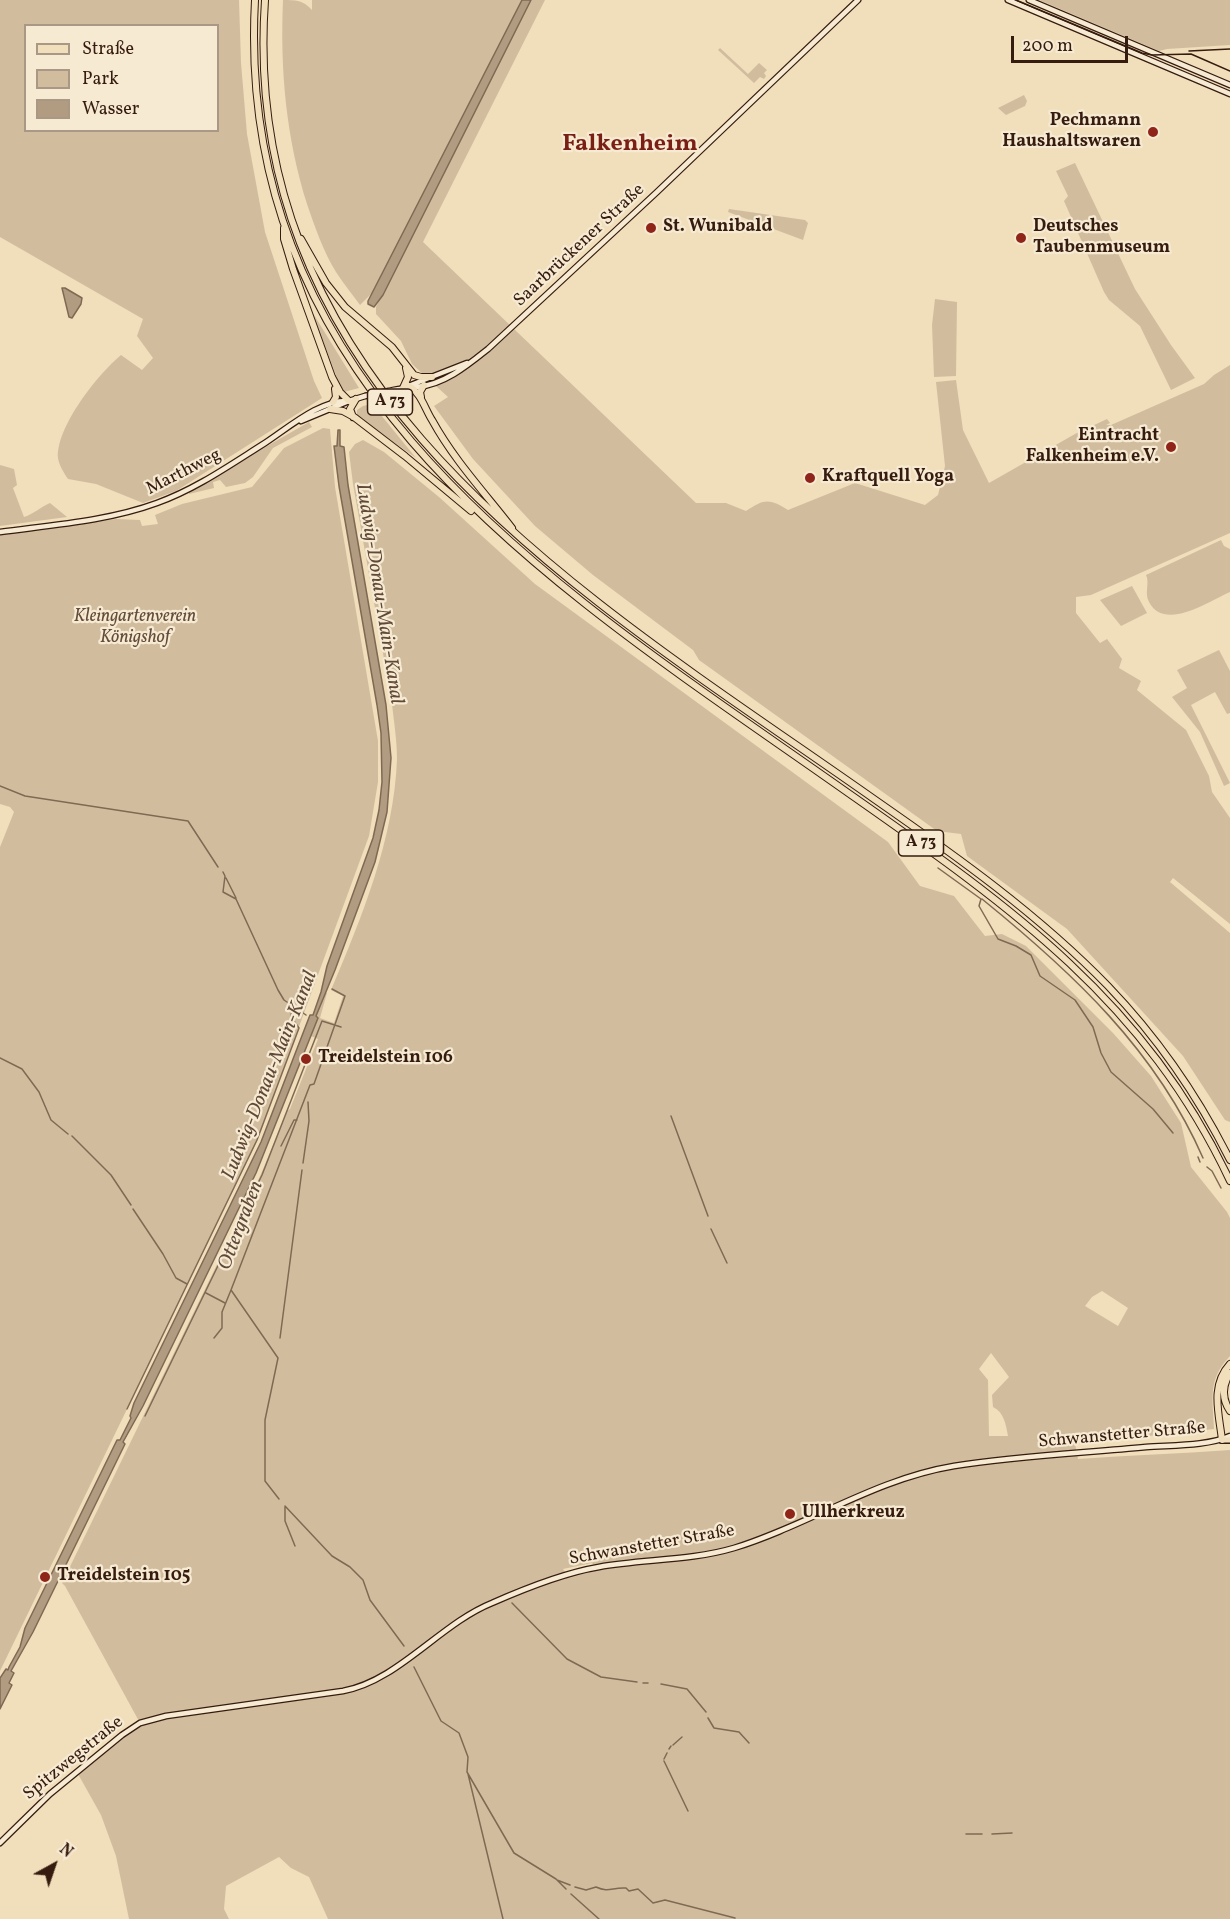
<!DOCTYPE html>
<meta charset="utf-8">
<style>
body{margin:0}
#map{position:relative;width:1230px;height:1919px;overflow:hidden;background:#f1debb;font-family:Vollkorn,serif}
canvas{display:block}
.legend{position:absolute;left:24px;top:24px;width:195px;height:108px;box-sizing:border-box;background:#f6ead3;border:2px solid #a99885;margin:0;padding:8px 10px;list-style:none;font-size:18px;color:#361c0f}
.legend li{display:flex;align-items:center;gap:12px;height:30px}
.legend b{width:30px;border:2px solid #a99885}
.north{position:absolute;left:24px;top:1835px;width:60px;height:60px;-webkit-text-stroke:4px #f6ead3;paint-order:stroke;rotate:40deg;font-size:16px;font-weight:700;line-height:24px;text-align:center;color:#361c0f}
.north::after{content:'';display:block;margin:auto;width:21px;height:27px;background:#361c0f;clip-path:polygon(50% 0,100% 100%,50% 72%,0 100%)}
.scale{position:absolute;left:1011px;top:36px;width:117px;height:27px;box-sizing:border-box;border:3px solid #361c0f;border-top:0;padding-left:8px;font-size:18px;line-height:21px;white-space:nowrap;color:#361c0f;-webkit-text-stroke:4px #f6ead3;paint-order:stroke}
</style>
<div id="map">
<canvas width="1230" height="1919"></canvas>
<ul class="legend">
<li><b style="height:8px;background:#f1debb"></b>Straße</li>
<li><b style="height:16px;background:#d1bd9e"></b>Park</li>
<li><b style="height:16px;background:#b19c81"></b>Wasser</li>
</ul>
<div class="north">N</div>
<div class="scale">200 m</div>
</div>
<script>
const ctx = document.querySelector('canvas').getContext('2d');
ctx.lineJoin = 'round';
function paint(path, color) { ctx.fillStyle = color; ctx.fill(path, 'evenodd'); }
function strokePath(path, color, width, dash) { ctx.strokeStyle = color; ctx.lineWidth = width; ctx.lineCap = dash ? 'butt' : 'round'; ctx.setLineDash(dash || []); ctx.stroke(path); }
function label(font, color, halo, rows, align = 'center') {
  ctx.font = font + ' Vollkorn,serif'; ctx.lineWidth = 4.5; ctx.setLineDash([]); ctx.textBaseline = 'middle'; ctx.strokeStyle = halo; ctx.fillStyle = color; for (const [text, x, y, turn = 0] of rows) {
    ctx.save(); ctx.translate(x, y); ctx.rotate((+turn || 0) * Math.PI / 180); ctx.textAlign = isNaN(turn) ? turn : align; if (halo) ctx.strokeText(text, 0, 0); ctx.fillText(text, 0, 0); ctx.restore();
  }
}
const green = new Path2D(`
 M0,0H239L241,63L247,134L265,232L314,381L322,398L176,491L143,503L96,484L68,479C64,473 59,465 58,458C56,427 98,374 121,355L142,370L153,358L137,336L143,319L0,237ZM26,26H218V130H26Z
 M283,0C296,0 303,0 312,10V0H522L375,290L360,305C352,294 343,283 336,272C323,251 315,227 307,204C286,137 280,70 283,0Z
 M531,0H545L423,242L696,503H726L746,511C764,499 769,498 788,510L855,483L925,505L938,495L945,466L936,382L956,380L963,430L989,483L1075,434L1107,419L1110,423L1106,425H1111L1204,384L1214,375L1230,365V533L1091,595L1076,597V613L1100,643L1107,639L1122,659L1119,668L1141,681L1137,690L1186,730L1209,776L1212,792L1230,818V924L1173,878L1170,882L1230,933V1122L1225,1120L1183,1056L1067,929L967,856L961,834L937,831L699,660L693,650L593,575L535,526L473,459L434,406L448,397L412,364L401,341L376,314V307Z
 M1039,0H1230V45L1167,49L1159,51Z
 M720,48L748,74L759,63L767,70L764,73L766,76L764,79L760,77L754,83L718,50Z
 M1024,95L1027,101L1025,106L1006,115L998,108Z
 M1075,163L1135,289L1171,345L1195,378L1171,390L1140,326L1109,300L1104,292L1064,201L1068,196L1056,171Z
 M729,209L805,220L808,223L803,240L728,212Z
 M935,299L957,302L956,376L934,377L932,325Z
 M311,310L359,388L344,392L337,378Z
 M372,404L416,458L357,416V410L363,406Z
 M309,422L312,427L273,448L253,477L245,483L226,487L220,480L213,482L214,488L189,494V491Z
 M323,428L330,429L335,487L378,741V782L369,836L257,1141L0,1671V847L14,812L10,807L0,804V535L116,519L140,520L142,526L158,524L155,515L182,504L252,487L284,448Z
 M363,440L384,452L439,497L535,584L888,842L920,886L954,896L985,936L1002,934L1026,946L1113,1033L1151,1076L1181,1123L1191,1167L1227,1212L1230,1218V1356C1207,1380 1213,1399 1214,1429L1075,1444L1078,1459C1129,1455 1179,1454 1230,1450V1919H328L309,1877L291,1868L279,1857L226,1886L224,1909L229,1919H129L116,1856L101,1815L78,1774L140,1723L65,1586L62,1583L261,1174L287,1111L290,1109L318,1039L311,1036L318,1018L315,1016L325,992L327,993L320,1018L334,1023L343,996L331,990C362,917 394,839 397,759C397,741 394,722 392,704L353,484L349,452L355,444ZM1102,1291L1128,1308L1118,1326L1085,1306L1092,1297ZM991,1353L1009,1377L992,1395L993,1407C1004,1412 1006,1425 1008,1436H989L988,1380L979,1369ZM592,1563L597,1570L569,1578L563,1569Z
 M0,465L14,469L17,485L13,488L24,517C34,514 40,507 50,503L67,517L0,526Z
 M1221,540L1224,546L1230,549V592C1209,601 1165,632 1149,602C1144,593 1150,583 1146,575Z
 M1132,586L1147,613L1121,626L1100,600Z
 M1219,650L1230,671V713L1227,714L1215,692L1191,705L1230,783L1224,786L1200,732L1172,697L1187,688L1177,670Z`);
const water = new Path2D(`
 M522,0H531L383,295L374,307L368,304V301Z
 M62,288H65L82,298L81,304L72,318L69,317Z
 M338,430H340V446L344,447L348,485L386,705L391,758L387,812L375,862L335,970L316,1016L318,1018L256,1173L143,1406L123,1442L125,1444L33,1632L11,1671L14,1673L9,1683L12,1685L0,1709V1678L6,1669L8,1670L9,1667L20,1647L25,1628L117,1440H120L131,1418L130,1416L134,1403L261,1142L310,1015H313L321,992L327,966L373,838L379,810L382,782L381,733L377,705L339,486L334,446H337Z`);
const stream = new Path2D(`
 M0,786L25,796L188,821L218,867
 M938,868L981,899L979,906L998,939L1016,946L1031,955L1040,976L1075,1000L1093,1027L1101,1053L1111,1072L1153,1109L1173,1133
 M223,872L225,876L223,892L236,899L278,990L284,1000L306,1015
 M226,878L236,898
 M982,899C1072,972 1156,1050 1203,1158
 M322,1021L341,1027
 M0,1058L22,1069L39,1092L51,1120L68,1134
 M671,1116L708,1216
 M72,1136L111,1175L131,1205
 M281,1146L294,1120H297
 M1198,1157L1200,1162
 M303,1163L309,1121L308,1102
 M1207,1167L1212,1171L1221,1188
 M133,1209L163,1254L176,1278L187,1284
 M711,1229L727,1263
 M206,1293L225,1303
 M214,1338L222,1328V1312L231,1290
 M280,1338L302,1170
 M127,1409L257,1140L299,1028L291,1017L292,1007
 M145,1416L262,1175L322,1021
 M279,1499L265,1481V1420L278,1358L231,1290L310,1085L314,1084L345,996L332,989
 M285,1506L332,1556L350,1567L363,1580L370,1600L404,1646
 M285,1507V1521L295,1546
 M512,1603L567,1659L601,1677L637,1682
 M414,1667L441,1721L459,1733L468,1757L467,1772L514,1853L556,1879L566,1889
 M643,1683H648
 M661,1684L687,1689L706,1712
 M708,1718L714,1728L739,1732L749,1743
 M673,1745L682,1737
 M669,1749L671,1746
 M664,1759L667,1753
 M664,1761L688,1811
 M468,1774L503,1919
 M966,1834H982
 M992,1834L1012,1833
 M557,1880L570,1885
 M575,1887L586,1890L596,1887C609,1893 612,1887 626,1888L629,1891L638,1889L653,1903L665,1900L735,1918
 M571,1894L599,1919`);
const secondary = new Path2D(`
 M1008,0L1230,94
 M1029,0L1230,85
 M411,385L467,363
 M389,391C399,388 408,388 417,387C444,385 468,365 488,349L657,192L858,0
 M301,421L349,401L365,396
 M0,532C52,525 108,521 157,503C196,489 230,465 265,443C288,428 321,399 349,401
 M0,1843L50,1794L122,1735L140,1723L166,1716L343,1691C398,1681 440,1624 492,1603C526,1588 563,1573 599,1567C644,1559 690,1561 734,1548C809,1525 875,1479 954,1466C1017,1456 1083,1453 1146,1447C1171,1445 1208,1446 1230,1436`);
const primary = new Path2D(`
 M1222,1440H1230`);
const highway = new Path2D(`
 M255,0C233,399 570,596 854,797C1011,907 1146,1002 1230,1181
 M265,0C237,397 593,601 874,799C956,856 1038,914 1108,986C1157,1037 1198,1096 1230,1160
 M284,228V239L293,269L332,377L340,392L349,401
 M301,239L326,283L345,307L392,347L414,375L421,377H432
 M409,386C421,393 425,409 432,420C454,460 484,492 512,528
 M403,388L408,377L406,368
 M421,397L420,392L424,385
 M333,402L336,397L335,389
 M330,409L343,411L354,417L405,456L471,511
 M353,417L350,409L356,399
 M1230,1373C1222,1386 1222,1399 1230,1411
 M1222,1440C1219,1413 1210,1386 1230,1364`);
const tram = new Path2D(`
 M1016,0L1142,53L1152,55L1191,54L1230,71
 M1189,51L1230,49`);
const secondaryBridge = new Path2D(`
 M365,396L389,391`);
const markers = [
 [1153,132,6,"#8f2418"],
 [651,228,6,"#8f2418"],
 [1021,238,6,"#8f2418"],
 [1171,447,6,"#8f2418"],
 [810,478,6,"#8f2418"],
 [306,1059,6,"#8f2418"],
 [790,1514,6,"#8f2418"],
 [45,1577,6,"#8f2418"]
];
const shields = [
 [390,402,45],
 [921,843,45]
];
const shieldNames = [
 ["A 73",390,402],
 ["A 73",921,843]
];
const poiNames = [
 ["Pechmann",1141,122,"right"],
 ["Haushaltswaren",1141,143,"right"],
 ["St. Wunibald",663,228],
 ["Deutsches",1033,228],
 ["Taubenmuseum",1033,249],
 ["Eintracht",1159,437,"right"],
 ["Falkenheim e.V.",1159,458,"right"],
 ["Kraftquell Yoga",822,478],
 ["Treidelstein 106",318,1059],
 ["Ullherkreuz",802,1514],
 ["Treidelstein 105",57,1577]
];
const streetNames = [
 ["Saarbrückener Straße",580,246,-43],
 ["Marthweg",184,473,-27],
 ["Schwanstetter Straße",1122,1436,-5],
 ["Schwanstetter Straße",652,1546,-10],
 ["Spitzwegstraße",74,1759,-39]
];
const parkNames = [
 ["Kleingartenverein",135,618],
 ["Königshof",135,639]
];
const waterNames = [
 ["Ludwig-Donau-Main-Kanal",378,594,81],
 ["Ludwig-Donau-Main-Kanal",271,1076,-68],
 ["Ottergraben",242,1226,-69]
];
const districtNames = [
 ["Falkenheim",630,146]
];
paint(green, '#d1bd9e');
paint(water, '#b19c81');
strokePath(water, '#806953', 1.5);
strokePath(stream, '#806953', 1.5);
strokePath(secondary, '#361c0f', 7);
strokePath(primary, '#361c0f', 8);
strokePath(highway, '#361c0f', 8);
strokePath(secondary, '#f6ead3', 4.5);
strokePath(primary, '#f1debb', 5);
strokePath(highway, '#f1debb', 6);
strokePath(tram, '#361c0f', 1.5);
strokePath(secondaryBridge, '#361c0f', 7, []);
strokePath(secondaryBridge, '#f6ead3', 4.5);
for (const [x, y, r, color] of markers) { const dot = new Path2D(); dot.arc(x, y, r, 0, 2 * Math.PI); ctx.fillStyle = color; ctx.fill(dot); strokePath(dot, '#f6ead3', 2); }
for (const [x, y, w] of shields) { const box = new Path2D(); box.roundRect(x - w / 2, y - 13, w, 26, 4.5); ctx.fillStyle = '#f6ead3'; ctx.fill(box); strokePath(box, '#361c0f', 1.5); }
label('bold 16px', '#361c0f', null, shieldNames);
label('bold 18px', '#361c0f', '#f6ead3', poiNames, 'left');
label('18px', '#361c0f', '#f6ead3', streetNames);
label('italic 18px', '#644c3a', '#f6ead3', parkNames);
label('italic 20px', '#614937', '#f6ead3', waterNames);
label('bold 24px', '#7a1f14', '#f6ead3', districtNames);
</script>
